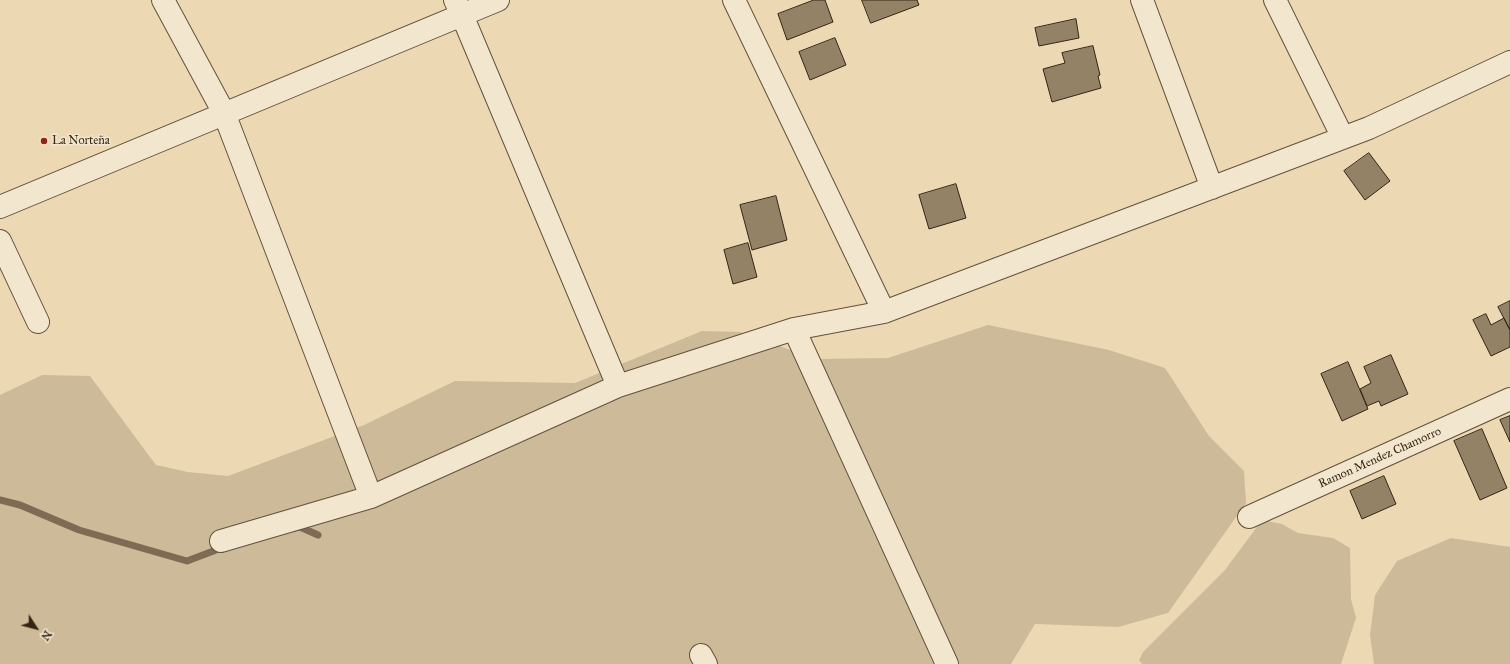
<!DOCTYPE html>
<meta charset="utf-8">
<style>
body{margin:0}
#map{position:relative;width:1510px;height:664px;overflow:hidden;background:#ecd9b4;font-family:"IM FELL Great Primer",serif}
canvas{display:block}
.north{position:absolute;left:16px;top:608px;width:40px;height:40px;-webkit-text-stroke:3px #f3e6ce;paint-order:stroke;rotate:126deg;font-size:11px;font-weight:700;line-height:16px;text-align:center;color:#342414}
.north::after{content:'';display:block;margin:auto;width:14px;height:18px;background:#342414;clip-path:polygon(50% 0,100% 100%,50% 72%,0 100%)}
</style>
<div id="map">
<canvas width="1510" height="664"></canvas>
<div class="north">N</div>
</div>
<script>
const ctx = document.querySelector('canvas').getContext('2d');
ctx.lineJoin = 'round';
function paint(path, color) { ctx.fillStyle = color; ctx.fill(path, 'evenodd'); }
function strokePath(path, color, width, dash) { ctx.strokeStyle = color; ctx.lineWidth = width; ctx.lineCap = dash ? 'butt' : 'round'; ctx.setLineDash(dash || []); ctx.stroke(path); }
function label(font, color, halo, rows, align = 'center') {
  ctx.font = font + ' "IM FELL Great Primer",serif'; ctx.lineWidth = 3; ctx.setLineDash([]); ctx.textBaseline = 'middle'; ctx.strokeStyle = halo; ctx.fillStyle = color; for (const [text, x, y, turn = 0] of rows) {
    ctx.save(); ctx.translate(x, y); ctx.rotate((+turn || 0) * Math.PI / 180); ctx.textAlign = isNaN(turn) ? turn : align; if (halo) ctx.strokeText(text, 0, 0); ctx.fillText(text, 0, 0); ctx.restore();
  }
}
const green = new Path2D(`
 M988,325L1109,350L1165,368L1209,436L1244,471L1246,503L1168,613L1118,627L1035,624L1011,664H0V395L42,375L90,376L156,465L188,472L228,476L364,425L455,381L575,383L702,331L740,332L816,359L888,358Z
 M1262,520L1282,524L1298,533L1333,538L1350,548L1351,599L1356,618L1341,664H1142L1139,660L1143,652L1225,570Z
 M1451,538L1510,547V664H1374L1370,635L1375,595L1397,561Z`);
const stream = new Path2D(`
 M0,500L20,505L79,530L187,561L224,547
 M294,528L300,527L318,535`);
const building = new Path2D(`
 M814,0H825L833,22L787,40L778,14Z
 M862,0H917L919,5L871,23Z
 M1076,19L1079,38L1039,46L1035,28Z
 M835,38L846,65L810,80L799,52Z
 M1093,46L1100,75L1098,76L1101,88L1052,102L1043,69L1065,63L1062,53Z
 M1369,153L1390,181L1365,200L1344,171Z
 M956,184L966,218L929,229L919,195Z
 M776,196L787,240L752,250L740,205Z
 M748,243L757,277L733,284L724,250Z
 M1510,301V330L1498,307Z
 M1486,314L1491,325L1504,318L1510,330V347L1491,356L1473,320Z
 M1391,355L1408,394L1381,406L1379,401L1367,406L1360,389L1371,383L1364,367Z
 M1348,362L1368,409L1342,421L1321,374Z
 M1510,416V442L1500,420Z
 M1482,429L1507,488L1480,500L1454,441Z
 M1384,476L1396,504L1362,519L1350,491Z`);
const minor = new Path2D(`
 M163,0L224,113L371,497
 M455,0L462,15L618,386
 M734,0L884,312
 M1142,0L1212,188
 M1275,0L1343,138
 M0,207L498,0
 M0,241L38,322
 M794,329L947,664
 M1249,517L1510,399
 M221,541L371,497L618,386L794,329L884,312L1369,128L1510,62
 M701,655L706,664`);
const markers = [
 [44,141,4,"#8f2418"]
];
const poiNames = [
 ["La Norteña",52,141]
];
const streetNames = [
 ["Ramon Mendez Chamorro",1380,458,-24]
];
paint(green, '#cdba99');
strokePath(stream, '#7d6b54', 7);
paint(building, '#948267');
strokePath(building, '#342414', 1);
strokePath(minor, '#62513c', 24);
strokePath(minor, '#f3e6ce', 22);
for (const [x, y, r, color] of markers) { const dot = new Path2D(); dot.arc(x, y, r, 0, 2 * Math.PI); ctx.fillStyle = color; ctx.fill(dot); strokePath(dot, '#f3e6ce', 1.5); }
label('12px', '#342414', '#f3e6ce', poiNames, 'left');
label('12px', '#342414', '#f3e6ce', streetNames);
</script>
